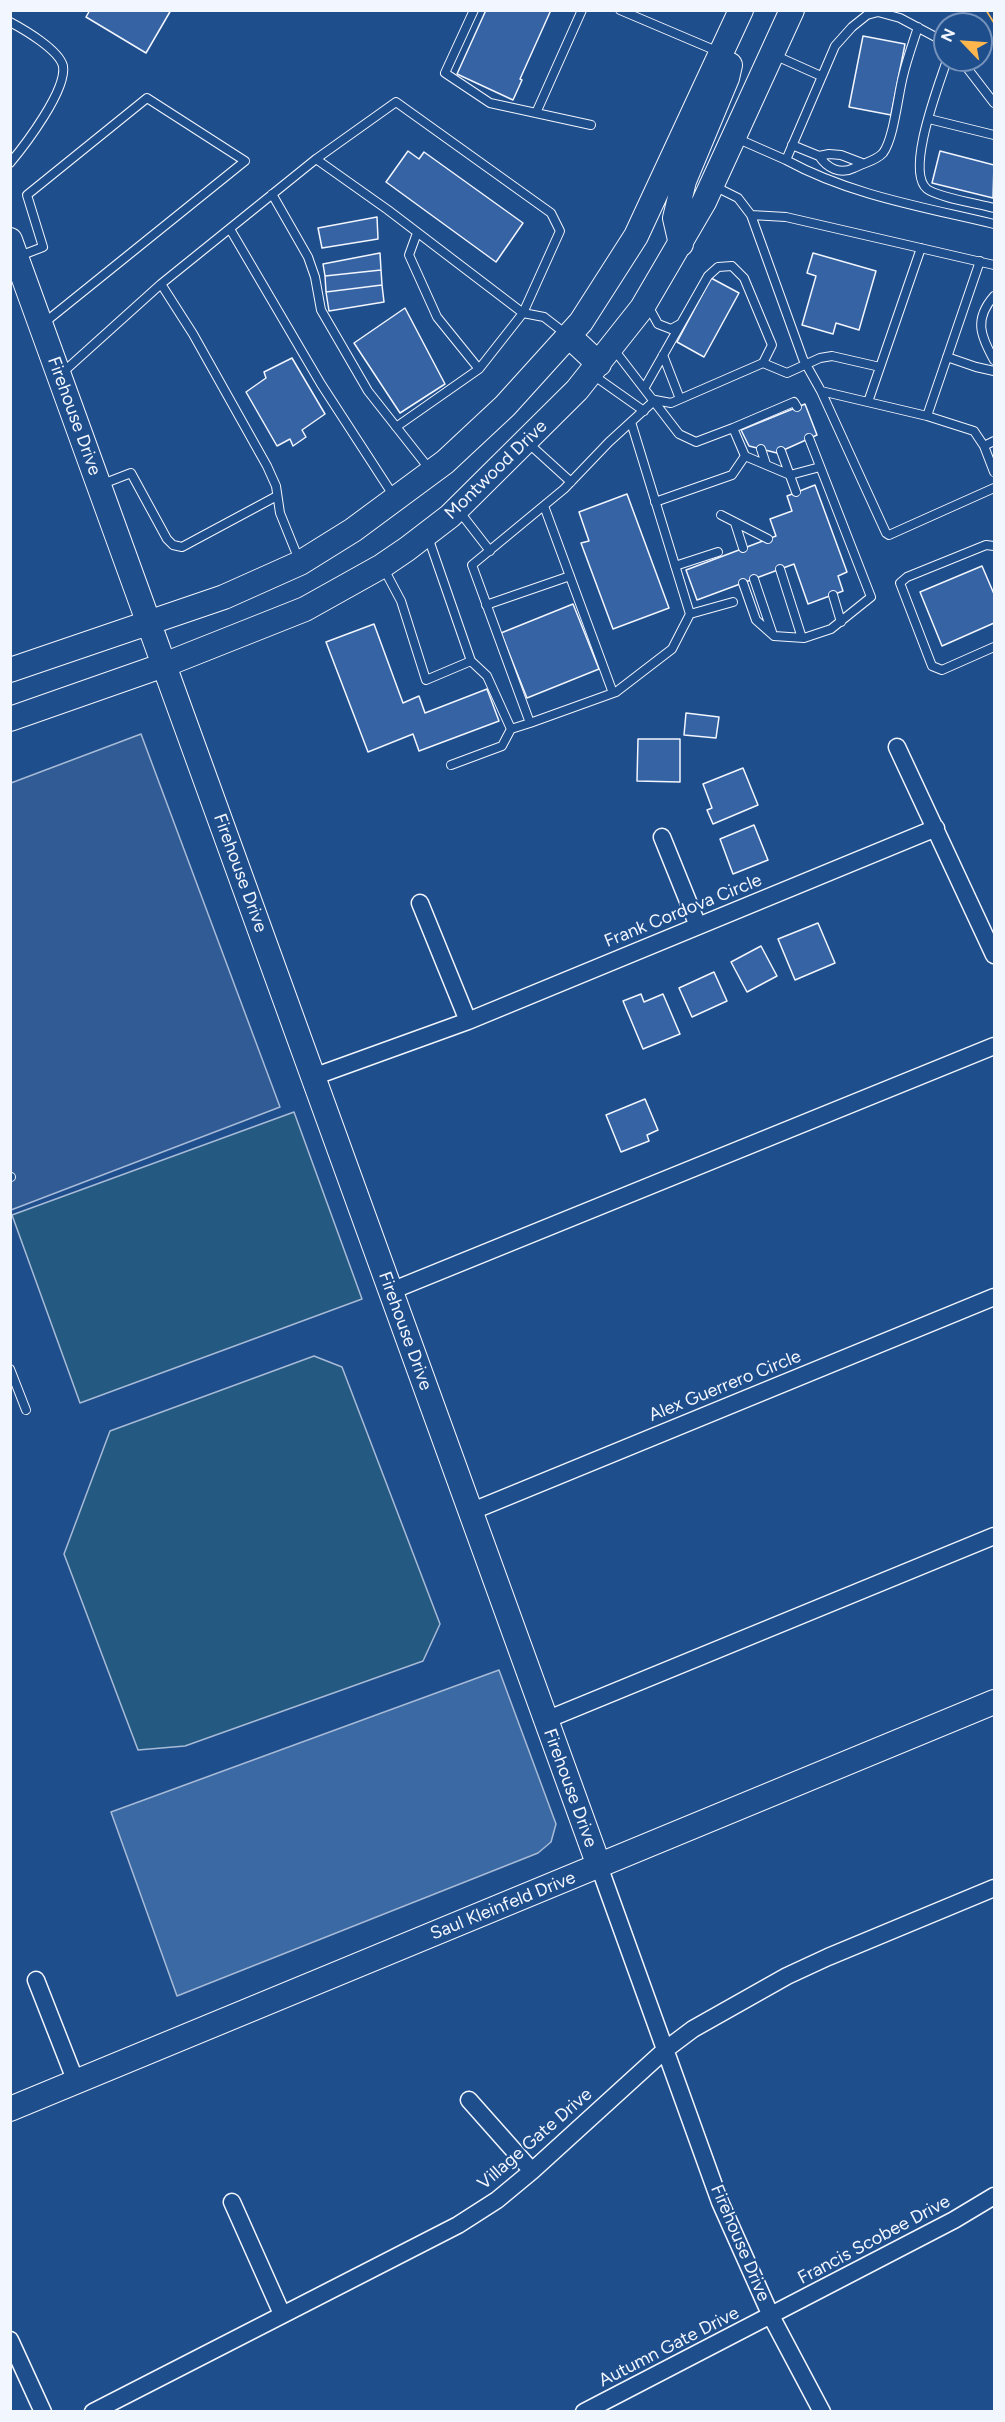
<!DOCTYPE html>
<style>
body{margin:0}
#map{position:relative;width:1005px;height:2422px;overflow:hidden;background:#1f4e8c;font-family:Figtree,sans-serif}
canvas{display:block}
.frame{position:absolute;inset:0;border:12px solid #f2f6ff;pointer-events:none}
.north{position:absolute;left:933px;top:12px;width:60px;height:60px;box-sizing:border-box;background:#1f4e8c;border:2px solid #7391ba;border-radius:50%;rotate:295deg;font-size:16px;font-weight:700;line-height:24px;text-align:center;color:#f2f6ff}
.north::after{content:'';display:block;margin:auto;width:21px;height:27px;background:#ffb74d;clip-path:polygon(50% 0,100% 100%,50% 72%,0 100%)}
</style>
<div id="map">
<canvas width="1005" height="2422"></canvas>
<div class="frame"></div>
<div class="north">N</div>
</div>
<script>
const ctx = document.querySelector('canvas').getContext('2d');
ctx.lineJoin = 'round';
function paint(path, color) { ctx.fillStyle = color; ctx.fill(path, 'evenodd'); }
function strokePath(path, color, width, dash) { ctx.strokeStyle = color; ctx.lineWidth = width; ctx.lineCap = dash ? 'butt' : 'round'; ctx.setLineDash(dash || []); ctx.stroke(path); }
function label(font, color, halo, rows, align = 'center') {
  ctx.font = font + ' Figtree,sans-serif'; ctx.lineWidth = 4.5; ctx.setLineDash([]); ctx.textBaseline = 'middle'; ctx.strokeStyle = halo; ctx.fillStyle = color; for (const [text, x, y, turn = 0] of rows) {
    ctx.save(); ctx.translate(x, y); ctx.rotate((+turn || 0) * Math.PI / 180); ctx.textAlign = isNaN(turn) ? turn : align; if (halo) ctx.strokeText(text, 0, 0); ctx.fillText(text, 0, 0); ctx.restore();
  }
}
const green = new Path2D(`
 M294,1112L362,1299L80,1403L12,1215Z
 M314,1356L342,1367L440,1624L423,1661L185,1746L138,1750L64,1554L110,1431Z`);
const parking = new Path2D(`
 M141,734L280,1107L11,1210V783Z`);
const water = new Path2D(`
 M499,1670L556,1824L551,1842L538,1853L177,1996L111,1812Z`);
const building = new Path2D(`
 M90,10H171L146,53L86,17Z
 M486,10H551L520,79L522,80L513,100L457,74Z
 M863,36L905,44L891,115L849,107Z
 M408,151L419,159L424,152L523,223L496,262L386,182Z
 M940,151L994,165L993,198L932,183Z
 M377,217L378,239L322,248L318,228Z
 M380,253L381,270L325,276L323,264Z
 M813,253L876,271L859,330L836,323L833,334L802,325L816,276L807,273Z
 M381,270L382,285L326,292L325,276Z
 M711,278L739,293L704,357L677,342Z
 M382,285L384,302L329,311L326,292Z
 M405,308L445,384L400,413L354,343Z
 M292,358L325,414L302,430L306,437L293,446L290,439L277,446L246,392L266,378L264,372Z
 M805,404L817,435L777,453L749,446L741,430Z
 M815,485L847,572L838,576L843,591L808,604L794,564L697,600L686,570L776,536L770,519L792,511L787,496Z
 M627,494L669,608L613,629L581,543L589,541L579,512Z
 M982,566L994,594V623L942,646L920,592Z
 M573,604L599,669L527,698L501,633Z
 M374,624L403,703L419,696L425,713L487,689L499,721L419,751L413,734L368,752L326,642Z
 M686,713L719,717L716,738L684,735Z
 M638,739H680V782L637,781Z
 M743,768L758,805L713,824L707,810L712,808L703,784Z
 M754,825L768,860L733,874L720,839Z
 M818,923L835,963L795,980L778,939Z
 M761,946L777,976L747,992L731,962Z
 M714,972L727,1001L692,1017L679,988Z
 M641,994L644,1002L663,994L680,1034L643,1049L623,1001Z
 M645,1099L658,1130L647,1135L649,1141L621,1152L606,1115Z`);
const lane = new Path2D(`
 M474,10L445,73L490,103L591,125
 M620,10L719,52
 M10,22C25,30 59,50 63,66C67,90 25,145 10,163
 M774,55L821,76
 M947,60C939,85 905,171 927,189C937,197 980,204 994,208
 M961,60L994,103
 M536,113L582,10
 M929,119L994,135
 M736,138L786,160L835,46L852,27L867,15L878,12L900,18L945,42
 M792,145L819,156L829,154L841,155L862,163
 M819,156C827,168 840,175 854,168C863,163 876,161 883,153C894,138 898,95 903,76C907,59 913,43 918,27
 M316,159L396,102L551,213L560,231L523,313L479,369L437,317L409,255L417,233
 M786,160C850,195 923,207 994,224
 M714,186L738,198L751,215
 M272,194L308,257L315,277L321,310L368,391L431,471
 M230,229L321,384L395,498
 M17,257L43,247L27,195L147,98L245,161L44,323
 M994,265L786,217L751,215L803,359L821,391L927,416L974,431L984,446L994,472
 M161,284L193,334L267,466L276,486L280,513L299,560
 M994,296C974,319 980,335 994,360
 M647,304L658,324L671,329L680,324
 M612,347L679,434L696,442L733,428L745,456L732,475L655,502
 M663,355L680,399
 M947,357L976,367L994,371
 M61,374L161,284L316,159L388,210L523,313L544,317L566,334
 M593,375L644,411
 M645,387L708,276L718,267L732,266L744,278L772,345L763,363
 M821,391L886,533L889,535L994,488
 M655,400L671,403L763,363L787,373L820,358L832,356L880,367
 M868,402L921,248
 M927,416L980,261
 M396,427L479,369
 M733,428L794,402L797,407
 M527,442L571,482
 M984,446L994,441
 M761,449L766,464
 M781,451L796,492
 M745,456L790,475L820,467
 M100,485L131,473L167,539L173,545L182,547L277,496
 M544,506L613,693
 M459,511L490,551
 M721,515L768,539
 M735,523L743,548
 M994,546L986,545L907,577L900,583L932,666L942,670L994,647
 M675,566L718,552
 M384,569L401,601L426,680L471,661L428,537
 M780,569L802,638
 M754,579L772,632
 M743,583L756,620L774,636L804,638L831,629L871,597L809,438
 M833,595L841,622
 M486,605L570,576
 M690,614L733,602
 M471,661L487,676L511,729L530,723L472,565L564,489L609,442L655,400
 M530,723L616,692L672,649L690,614L631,422
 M451,765L502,746L511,729
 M10,1177H11
 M10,1369L26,1410`);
const street = new Path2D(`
 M897,747L994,955
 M662,837L698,926
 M420,903L468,1021
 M313,1077L468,1021L936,828
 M391,1291L994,1046
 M470,1512L994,1297
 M546,1720L994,1536
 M599,1866L720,2202L771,2316L822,2412
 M36,1980L76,2082
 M469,2100L532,2171
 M232,2202L282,2314
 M10,2340L43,2412
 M93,2412L458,2225L497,2200L532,2171L665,2050L693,2029L787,1976L828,1957L994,1888
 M584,2412L954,2220L994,2196`);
const secondary = new Path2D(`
 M10,240L599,1866
 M681,244L675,218L684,181L727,78L730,65
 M569,336L599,364
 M10,670L224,597L300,563L353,530L445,462L505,406L581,322L636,236L741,10
 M10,719L164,665L305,609L382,566L407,549L450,516L577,390L642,308L704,202L792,10
 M10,2109L994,1702`);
const power = new Path2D(`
 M986,10L994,23`);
const streetNames = [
 ["Firehouse Drive",74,416,70],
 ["Montwood Drive",496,470,-44],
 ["Firehouse Drive",240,873,70],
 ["Frank Cordova Circle",683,911,-22],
 ["Firehouse Drive",405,1331,70],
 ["Alex Guerrero Circle",725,1386,-22],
 ["Firehouse Drive",570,1788,70],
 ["Saul Kleinfeld Drive",503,1906,-22],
 ["Village Gate Drive",535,2139,-41],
 ["Francis Scobee Drive",874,2240,-28],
 ["Firehouse Drive",740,2243,67],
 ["Autumn Gate Drive",669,2347,-27]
];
paint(green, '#245a82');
strokePath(green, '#a8bbd7', 1.5);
paint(parking, '#305b95');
strokePath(parking, '#a8bbd7', 1.5);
paint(water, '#3b69a3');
strokePath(water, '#a8bbd7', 1.5);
paint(building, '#3563a3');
strokePath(building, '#f2f6ff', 1.5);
strokePath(lane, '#f2f6ff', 10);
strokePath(street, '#f2f6ff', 19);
strokePath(secondary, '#f2f6ff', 26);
strokePath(lane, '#1f4e8c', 8);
strokePath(street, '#1f4e8c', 16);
strokePath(secondary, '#1f4e8c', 24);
strokePath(power, '#ffb74d', 1.5, [21, 4.5, 3, 4.5]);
label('18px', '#f2f6ff', '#1f4e8c', streetNames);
</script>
